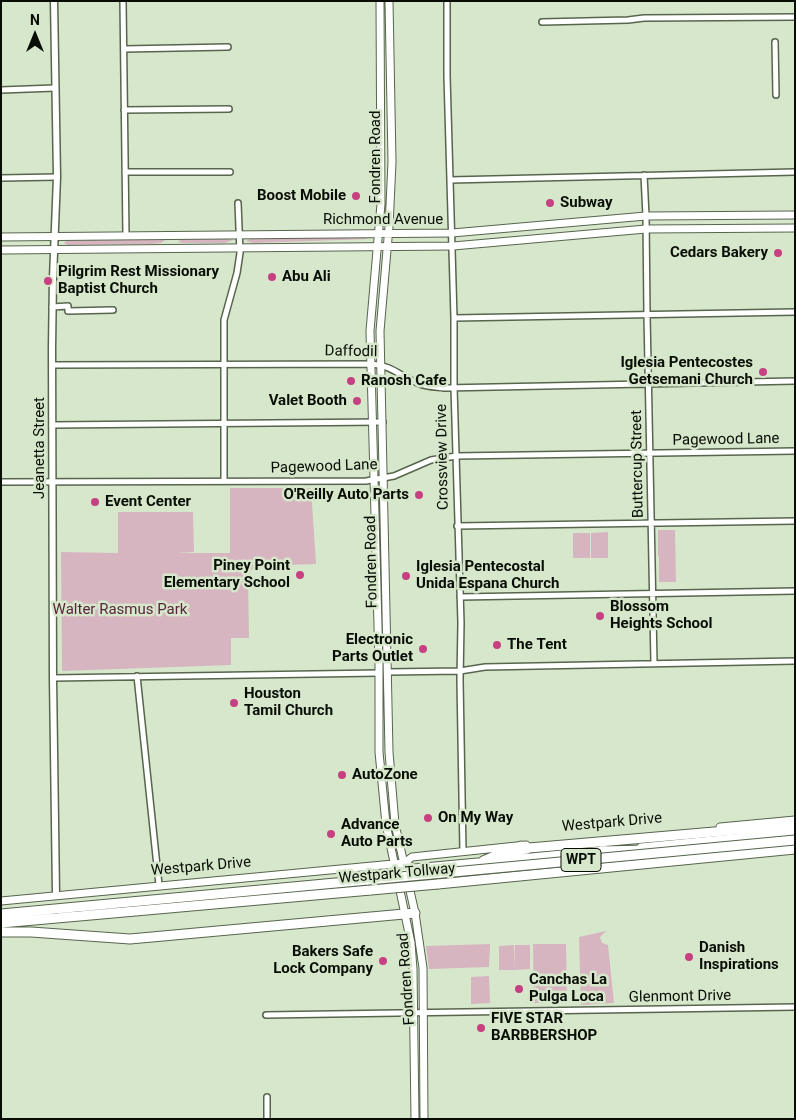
<!DOCTYPE html>
<style>
body{margin:0}
#map{position:relative;width:796px;height:1120px;overflow:hidden;background:#d7e7cb;font-family:Roboto,sans-serif}
canvas{display:block}
.frame{position:absolute;inset:0;border:2px solid #080d05;pointer-events:none}
.north{position:absolute;left:10px;top:10px;width:50px;height:50px;-webkit-text-stroke:4px #d7e7cb;paint-order:stroke;rotate:0deg;font-size:14px;font-weight:700;line-height:20px;text-align:center;color:#080d05}
.north::after{content:'';display:block;margin:auto;width:18px;height:22px;background:#080d05;clip-path:polygon(50% 0,100% 100%,50% 72%,0 100%)}
</style>
<div id="map">
<canvas width="796" height="1120"></canvas>
<div class="frame"></div>
<div class="north">N</div>
</div>
<script>
const ctx = document.querySelector('canvas').getContext('2d');
ctx.lineJoin = 'round';
function paint(path, color) { ctx.fillStyle = color; ctx.fill(path, 'evenodd'); }
function strokePath(path, color, width, dash) { ctx.strokeStyle = color; ctx.lineWidth = width; ctx.lineCap = dash ? 'butt' : 'round'; ctx.setLineDash(dash || []); ctx.stroke(path); }
function label(font, color, halo, rows, align = 'center') {
  ctx.font = font + ' Roboto,sans-serif'; ctx.lineWidth = 5; ctx.setLineDash([]); ctx.textBaseline = 'middle'; ctx.strokeStyle = halo; ctx.fillStyle = color; for (const [text, x, y, turn = 0] of rows) {
    ctx.save(); ctx.translate(x, y); ctx.rotate((+turn || 0) * Math.PI / 180); ctx.textAlign = isNaN(turn) ? turn : align; if (halo) ctx.strokeText(text, 0, 0); ctx.fillText(text, 0, 0); ctx.restore();
  }
}
const green = new Path2D(`
 M255,237H364L368,239L253,243L246,241Z
 M159,238L165,240L161,243L153,244L68,245L64,243L66,241Z
 M224,238L233,240L225,243H183L178,242L181,239Z
 M230,488H311L316,564L256,566L251,570L248,577L249,638H231V665L62,671L61,552L118,553V512H193L194,552L176,553H230Z
 M658,530H675L676,582H659V556H674H658Z
 M608,532V558H591V533Z
 M573,533H590V558H573Z
 M606,931L600,937L602,943L608,945L614,1003L581,1005L579,937Z
 M490,944L489,967L429,969L426,946Z
 M533,944H566L567,1002L534,1003Z
 M514,945L515,970H499V946Z
 M515,945H530V969L515,970Z
 M489,976L490,1003L471,1004V977Z`);
const minor = new Path2D(`
 M123,1L126,236
 M447,1V76L454,318V387L461,623L460,680L463,852
 M542,22L628,20L644,18L795,17
 M775,42L776,95
 M124,49L228,47
 M1,90L55,88
 M124,110L229,109
 M125,172H230
 M644,175L646,216L647,315L654,663
 M1,178L57,177
 M450,180L795,172
 M52,307L68,306V311L113,310
 M454,318L795,312
 M52,365L371,364C392,365 401,377 420,384C427,387 437,387 444,388L795,381
 M52,425L383,422
 M224,480V320L237,273L240,253L238,203
 M1,482L366,481L394,476L431,460L456,456L795,451
 M457,526L795,521
 M460,597L795,591
 M388,672L460,671L485,667L795,661
 M137,676L159,885
 M53,678L379,673
 M266,1015L795,1007
 M267,1097V1119`);
const tertiary = new Path2D(`
 M54,1L57,177L53,278L52,348L53,678L56,895`);
const secondary = new Path2D(`
 M380,1L381,204L370,331L379,663V752L386,824L411,943L413,969L415,1119
 M389,1L392,162L389,227L380,331L389,752L395,824L415,913L423,968L424,1119
 M1,237L452,233L646,216L795,215
 M1,250L453,246L646,229L795,228
 M720,827L795,820
 M641,847L795,832
 M483,860L497,854L527,850L529,847
 M404,863L414,868L605,850
 M1,901L404,863L412,857L526,845`);
const motorway = new Path2D(`
 M521,846L529,848L795,825
 M601,851L648,850
 M438,884L795,849
 M1,914L368,880
 M1,923L371,890
 M1,932H31L130,939L415,913`);
const motorwayBridge = new Path2D(`
 M368,880L795,840
 M371,890L438,884`);
const markers = [
 [356,196,5,"#c74182"],
 [550,203,5,"#c74182"],
 [778,253,5,"#c74182"],
 [272,277,5,"#c74182"],
 [48,281,5,"#c74182"],
 [763,372,5,"#c74182"],
 [351,381,5,"#c74182"],
 [357,401,5,"#c74182"],
 [419,495,5,"#c74182"],
 [95,502,5,"#c74182"],
 [300,575,5,"#c74182"],
 [406,576,5,"#c74182"],
 [600,616,5,"#c74182"],
 [497,645,5,"#c74182"],
 [423,649,5,"#c74182"],
 [234,703,5,"#c74182"],
 [342,775,5,"#c74182"],
 [428,818,5,"#c74182"],
 [331,834,5,"#c74182"],
 [689,957,5,"#c74182"],
 [383,961,5,"#c74182"],
 [519,989,5,"#c74182"],
 [481,1028,5,"#c74182"]
];
const shields = [
 [581,860,40]
];
const shieldNames = [
 ["WPT",581,860]
];
const streetNames = [
 ["Fondren Road",376,157,-90],
 ["Richmond Avenue",383,220],
 ["Daffodil",351,352,1],
 ["Pagewood Lane",726,440,-1],
 ["Jeanetta Street",40,448,-90],
 ["Crossview Drive",443,457,-91],
 ["Buttercup Street",638,464,-91],
 ["Pagewood Lane",324,467,-2],
 ["Fondren Road",372,562,-91],
 ["Westpark Drive",612,823,-5],
 ["Westpark Drive",201,867,-5],
 ["Westpark Tollway",397,874,-5],
 ["Fondren Road",407,979,-94],
 ["Glenmont Drive",680,997,-1]
];
const poiNames = [
 ["Boost Mobile",346,196,"right"],
 ["Subway",560,203],
 ["Cedars Bakery",768,253,"right"],
 ["Pilgrim Rest Missionary",58,272],
 ["Baptist Church",58,289],
 ["Abu Ali",282,277],
 ["Iglesia Pentecostes",753,363,"right"],
 ["Getsemani Church",753,380,"right"],
 ["Ranosh Cafe",361,381],
 ["Valet Booth",347,401,"right"],
 ["O'Reilly Auto Parts",409,495,"right"],
 ["Event Center",105,502],
 ["Piney Point",290,566,"right"],
 ["Elementary School",290,583,"right"],
 ["Iglesia Pentecostal",416,567],
 ["Unida Espana Church",416,584],
 ["Blossom",610,607],
 ["Heights School",610,624],
 ["Electronic",413,640,"right"],
 ["Parts Outlet",413,657,"right"],
 ["The Tent",507,645],
 ["Houston",244,694],
 ["Tamil Church",244,711],
 ["AutoZone",352,775],
 ["On My Way",438,818],
 ["Advance",341,825],
 ["Auto Parts",341,842],
 ["Danish",699,948],
 ["Inspirations",699,965],
 ["Bakers Safe",373,952,"right"],
 ["Lock Company",373,969,"right"],
 ["Canchas La",529,980],
 ["Pulga Loca",529,997],
 ["FIVE STAR",491,1019],
 ["BARBBERSHOP",491,1036]
];
const parkNames = [
 ["Walter Rasmus Park",120,610]
];
paint(green, '#d6b5c1');
strokePath(minor, '#57654d', 8);
strokePath(tertiary, '#57654d', 9);
strokePath(secondary, '#57654d', 9);
strokePath(motorway, '#57654d', 11);
strokePath(minor, '#fff', 5);
strokePath(tertiary, '#fff', 6);
strokePath(secondary, '#fff', 7);
strokePath(motorway, '#fff', 9);
strokePath(motorwayBridge, '#57654d', 11, []);
strokePath(motorwayBridge, '#fff', 9);
for (const [x, y, r, color] of markers) { const dot = new Path2D(); dot.arc(x, y, r, 0, 2 * Math.PI); ctx.fillStyle = color; ctx.fill(dot); strokePath(dot, '#d7e7cb', 2); }
for (const [x, y, w] of shields) { const box = new Path2D(); box.roundRect(x - w / 2, y - 11.5, w, 23, 4); ctx.fillStyle = '#d7e7cb'; ctx.fill(box); strokePath(box, '#080d05', 1); }
label('bold 14px', '#080d05', null, shieldNames);
label('15px', '#080d05', '#d7e7cb', streetNames);
label('bold 15px', '#080d05', '#d7e7cb', poiNames, 'left');
label('15px', '#58243b', '#d7e7cb', parkNames);
</script>
